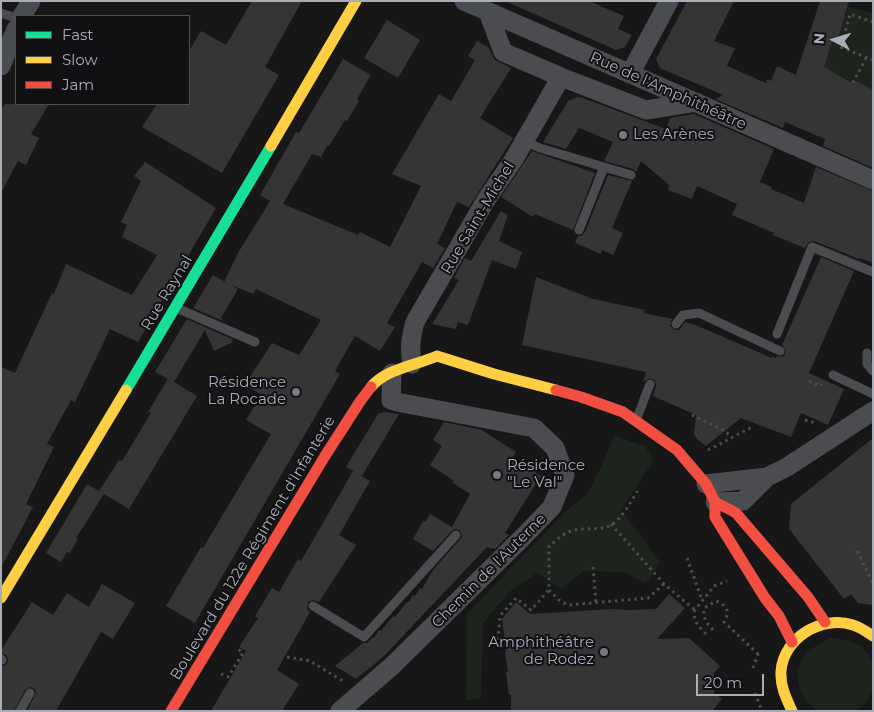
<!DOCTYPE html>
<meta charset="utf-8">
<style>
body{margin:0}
#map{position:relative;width:874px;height:712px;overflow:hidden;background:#171717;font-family:Montserrat,sans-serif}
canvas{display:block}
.frame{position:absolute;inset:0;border:2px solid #a8adb8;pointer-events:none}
.legend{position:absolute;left:15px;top:15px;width:175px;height:90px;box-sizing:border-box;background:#111113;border:1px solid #4d4f55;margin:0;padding:6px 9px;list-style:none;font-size:15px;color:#a8adb8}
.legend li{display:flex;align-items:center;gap:10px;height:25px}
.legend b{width:25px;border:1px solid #4d4f55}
.north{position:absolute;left:809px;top:15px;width:50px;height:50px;-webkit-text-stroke:4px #111113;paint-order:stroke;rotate:275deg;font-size:14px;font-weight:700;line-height:20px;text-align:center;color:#a8adb8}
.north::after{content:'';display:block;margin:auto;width:18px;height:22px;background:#a8adb8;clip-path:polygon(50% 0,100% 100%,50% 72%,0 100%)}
.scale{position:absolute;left:696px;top:674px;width:68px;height:22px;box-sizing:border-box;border:2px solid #a8adb8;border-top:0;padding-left:6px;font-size:15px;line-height:18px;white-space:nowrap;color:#a8adb8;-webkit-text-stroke:4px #111113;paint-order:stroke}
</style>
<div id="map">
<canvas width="874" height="712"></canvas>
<div class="frame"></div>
<ul class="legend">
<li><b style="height:6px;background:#16e098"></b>Fast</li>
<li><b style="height:6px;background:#ffcf43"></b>Slow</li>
<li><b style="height:6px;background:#f24e42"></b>Jam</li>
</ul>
<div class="north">N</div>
<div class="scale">20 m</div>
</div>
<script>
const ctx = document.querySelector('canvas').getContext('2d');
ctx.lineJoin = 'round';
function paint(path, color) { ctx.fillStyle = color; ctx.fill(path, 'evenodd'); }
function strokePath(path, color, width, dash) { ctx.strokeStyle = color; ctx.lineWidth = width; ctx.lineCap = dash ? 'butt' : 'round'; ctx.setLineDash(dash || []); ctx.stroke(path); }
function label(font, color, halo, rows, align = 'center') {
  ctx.font = font + ' Montserrat,sans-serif'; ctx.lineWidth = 4; ctx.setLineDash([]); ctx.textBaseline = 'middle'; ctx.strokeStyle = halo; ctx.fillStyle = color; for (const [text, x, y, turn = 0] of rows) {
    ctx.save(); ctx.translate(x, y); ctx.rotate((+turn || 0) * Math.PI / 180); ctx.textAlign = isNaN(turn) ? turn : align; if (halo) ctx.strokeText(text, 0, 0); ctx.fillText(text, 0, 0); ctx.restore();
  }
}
const green = new Path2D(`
 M848,7L873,13V90L856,81L854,84L853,83L814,62L822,34L838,39Z
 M614,436L645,446L653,461L621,510L660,562L646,583L623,572L583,571L562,589L537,573L509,592L483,623L481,698L466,701L467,614L566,511L588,493L602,465Z
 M832,638C848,639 868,645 873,663C874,668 873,674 873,679C873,693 868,704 855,711C844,711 830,712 819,711C814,710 810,705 807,701C786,675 803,647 832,638Z`);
const building = new Path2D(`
 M252,1H302L265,67L279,75L222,173L142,127L157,104H189V51L201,31L226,45Z
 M505,1H589L624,16L618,29L632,35L625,47L616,50Z
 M687,1H734L714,41L735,48L727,66L766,83L767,79L771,81L777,66L796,75L820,1H849L838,39L833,38L824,67L854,84L856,81L873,90V168L823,146L825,139L785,122L783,128L715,99L723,95L660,68L656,59Z
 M387,20L420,40L398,78L364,58Z
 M477,41L488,47L495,60L511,68L480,118L513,138L469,207L457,202L437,244L445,248L433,268L422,262L387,323L395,327L380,351L355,336L335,371L340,374L195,623L166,606L201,547L203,548L271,434L246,420L261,395L245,384L272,343L299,355L321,320L256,289L253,294L224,282L238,253L270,201L260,195L296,132L299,133L343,59L371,75L357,99L359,101L347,121L345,120L329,146H327L321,157L312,154L283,204L358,235L360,232L390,247L421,186L392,174L439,94L451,101L475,60L468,56Z
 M577,97L583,98L666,129L670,118L694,114L774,149L760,182L772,187L771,189L804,203L816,167L873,191V263L860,258L859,259L814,241L809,242L805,248L773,235L774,233L732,215L737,204L697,186L692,199L668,190L669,185L641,161L636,172L633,169L604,161L613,142L579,128L566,149L543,142L568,101Z
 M5,104H49L31,134L39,138L26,165L18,161L1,193V111Z
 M532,151L595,173L573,230L535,214L533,217L501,197Z
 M145,162L216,208L138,342L110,329L75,402L71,400L47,444L54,447L26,504L33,507L1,568V367L15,373L52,293L54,294L66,264L132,295L157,255L122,237L127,225L121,222L141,181L134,176Z
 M608,175L632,181L612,228L623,233L613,255L602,250L601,254L575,243L578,236L582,235L585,232Z
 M501,211L508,215L499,241L522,252L516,269L492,260L468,325L458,322L456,329L432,324L459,280L454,278L465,258L471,261Z
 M821,257L854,271L809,373L844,389L828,425L801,413L791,437L741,418L706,446L698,440L694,435L696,415L653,396L656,386L655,380L650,378L643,382L646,372L522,345L536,277L593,299L645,310L644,313L672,319L670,326L675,330H679L685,322L693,324L772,358V356L776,358L777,356L781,357L784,356L786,351L782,345Z
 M213,275L238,289L221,318L223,321L193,308Z
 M187,319L232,339L233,342L214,351L205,330L174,382L197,396L129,509L104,494L76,538L78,539L70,553L67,552L61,562L46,553L87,484L99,491L119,460L122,461L151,413L148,412L168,379L155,372Z
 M384,412L399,414L362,476L346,467L378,414Z
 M444,422L482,430L516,452L512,458L541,476L505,533L509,535L495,549L487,547L383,657L356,679L335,666L363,643H367L373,637L374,638L379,630L381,631L393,616L395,617L407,602H409L413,595L415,596L420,588L422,589L433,570L462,537L460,530L454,529L433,551L413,539L423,521L425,522L430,514L452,527L470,494L452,482L453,480L430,465L442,446L433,440Z
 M873,438V605L858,603L851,594L844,599L789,529L791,504Z
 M353,471L370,481L339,535L356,545L319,602L313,600L308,602L307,609L310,612L277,670L299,684L282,711H211L246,651L239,647L258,618L255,616L272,588L279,592L298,559L301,561Z
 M102,584L135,603L113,639L101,632L56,711H27L36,693L35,689L30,687L25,690L14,711H1V666L6,665L8,661L7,656L1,653V650L32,602L53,615L67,593L89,607Z
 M669,594L685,608L657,639L689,638L720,666L714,673V693L722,699L712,711H511V695H509L506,672H508L505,652L506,651L502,619L516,602L530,614L610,609L628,610L656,609Z`);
const path = new Path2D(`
 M873,22L850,14L841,47L873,60
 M853,83L866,58
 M809,381L820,386L821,384
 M692,415L725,431L731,437
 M805,420L816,423
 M708,450L752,427
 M611,524L664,584L695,610
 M857,551L873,583
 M687,558L702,600
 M593,567L596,603
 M549,590L559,600L568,605L648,598L664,584
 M713,630C706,622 703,619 704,608L716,601C728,606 730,611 724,622L758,654
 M706,634C699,627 692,620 695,610L714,586L727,581
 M498,640L500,616L516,598L531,610L549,590V546C555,542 561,535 568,532C582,526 598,532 611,525C623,518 631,501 638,490
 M287,657L310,661L343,681
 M753,668L759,652
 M221,674L228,677L243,653L238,649
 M755,693L762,711`);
const lane = new Path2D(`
 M1,13L16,18
 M524,141L540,148L631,175
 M579,230L604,167
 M179,309L255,342
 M676,324L683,315L699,313L780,351
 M777,334L812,247L873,272
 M867,353V364L873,371
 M833,375L873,394
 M637,418L650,384
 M313,606L364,637L456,535
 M1,659L2,660
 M20,711L30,693`);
const street = new Path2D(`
 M464,1L873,180
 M488,12L503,52L561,77L646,110L696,102
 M22,16L31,1
 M1,66L16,29
 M630,74L669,1
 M412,364C409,348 411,336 415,322L486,200L514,159L561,77
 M706,484L767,477
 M715,502L743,501L767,477L787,467L873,411
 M340,711L392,666L522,538L552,507L565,475L555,448L534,428L397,402L391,400L392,373`);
const fast = new Path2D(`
 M126,390L271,146`);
const slow = new Path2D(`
 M271,146L356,1
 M371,387C386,369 416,365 437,356L494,374L556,390
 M1,598L126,390
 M792,711C786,698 780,686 781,671C784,637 822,615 853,625C860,627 867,632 873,636`);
const jam = new Path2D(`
 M556,390L581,397L623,412L677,450L706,484L715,502V517L765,598L779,616L792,642
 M715,502L736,513L808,597L825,622
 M171,711L325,456L361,400L371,387`);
const markers = [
 [623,135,5,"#757880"],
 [296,392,5,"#757880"],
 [497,475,5,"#757880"],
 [604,652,5,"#757880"]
];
const streetNames = [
 ["Rue de l'Amphithéâtre",668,91,24],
 ["Rue Saint-Michel",478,218,-59],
 ["Rue Raynal",167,293,-59],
 ["Boulevard du 122e Régiment d'Infanterie",253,548,-59],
 ["Chemin de l'Auterne",489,571,-45]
];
const poiNames = [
 ["Les Arènes",633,135],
 ["Résidence",286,383,"right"],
 ["La Rocade",286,400,"right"],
 ["Résidence",507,466],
 ["\"Le Val\"",507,483],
 ["Amphithéâtre",594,643,"right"],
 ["de Rodez",594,660,"right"]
];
paint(green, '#1d241e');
paint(building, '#353536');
strokePath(path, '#4d4e52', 3, [2.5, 4]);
strokePath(lane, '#4b4c50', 9);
strokePath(street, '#4b4c50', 19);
strokePath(fast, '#16e098', 11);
strokePath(slow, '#ffcf43', 11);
strokePath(jam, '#f24e42', 11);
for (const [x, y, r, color] of markers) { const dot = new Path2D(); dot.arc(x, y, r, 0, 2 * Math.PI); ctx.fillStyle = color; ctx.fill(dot); strokePath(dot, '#111113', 2); }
label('15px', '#a8adb8', '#111113', streetNames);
label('15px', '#a8adb8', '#111113', poiNames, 'left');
</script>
